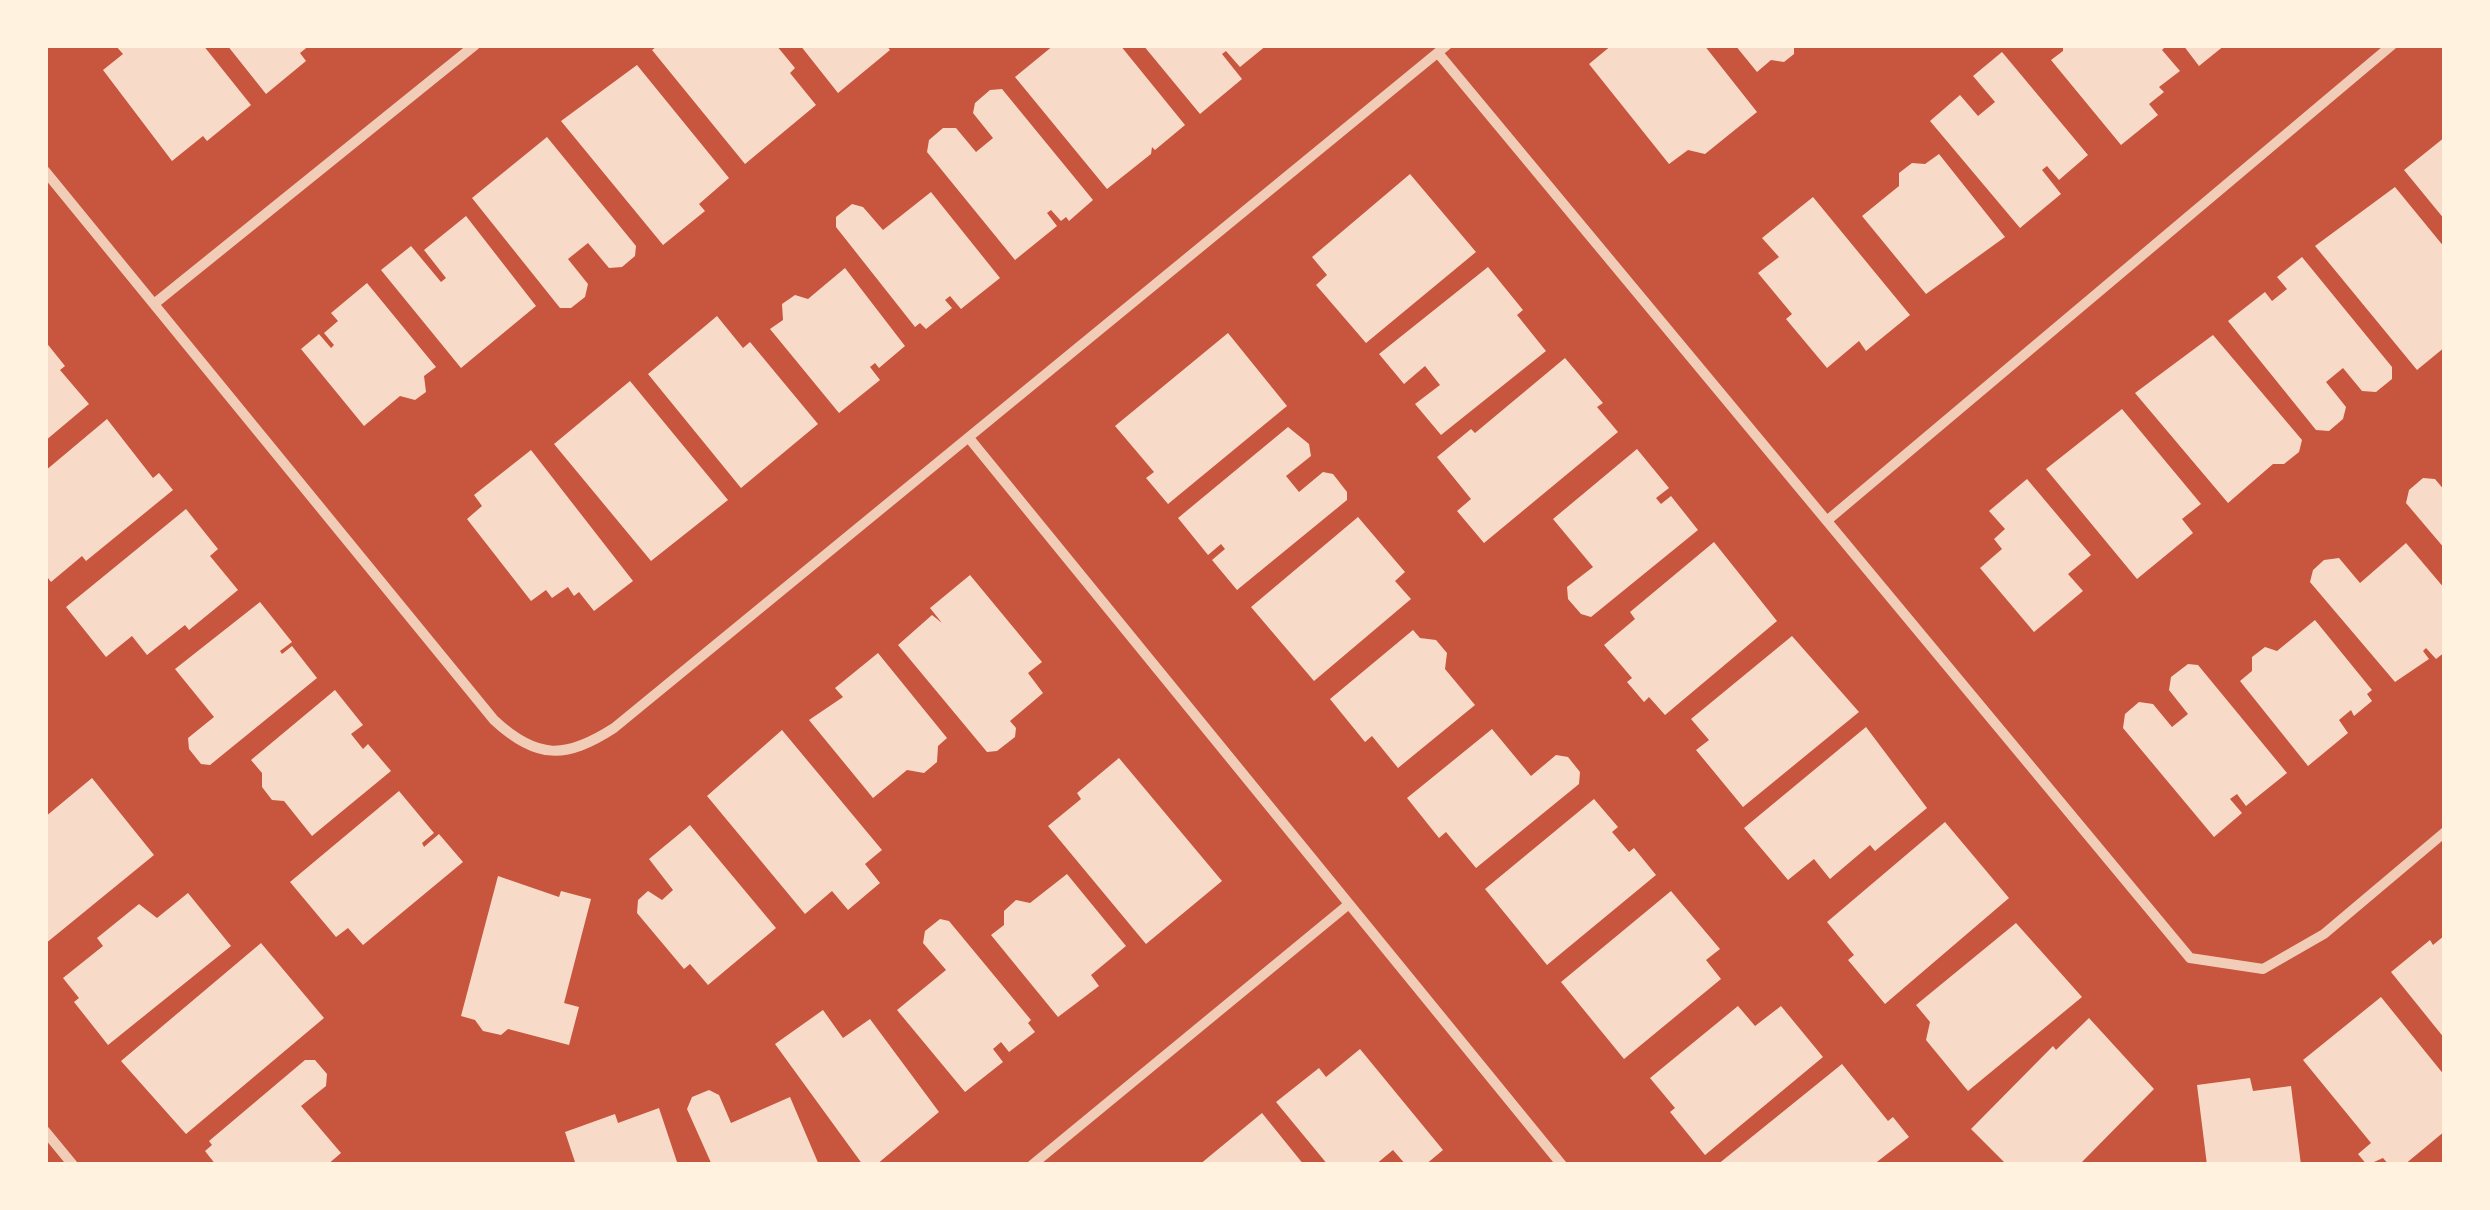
<!DOCTYPE html>
<style>
body{margin:0}
#map{position:relative;width:2490px;height:1210px;overflow:hidden;background:#c8553d;font-family:Arial,sans-serif}
canvas{display:block}
.frame{position:absolute;inset:0;border:48px solid #fff3e0;pointer-events:none}
</style>
<div id="map">
<canvas width="2490" height="1210"></canvas>
<div class="frame"></div>
</div>
<script>
const ctx = document.querySelector('canvas').getContext('2d');
ctx.lineJoin = 'round';
function paint(path, color) { ctx.fillStyle = color; ctx.fill(path, 'evenodd'); }
function strokePath(path, color, width, dash) { ctx.strokeStyle = color; ctx.lineWidth = width; ctx.lineCap = dash ? 'butt' : 'round'; ctx.setLineDash(dash || []); ctx.stroke(path); }
const building = new Path2D(`
 M115,45H203L251,105L207,141L203,136L172,161L103,70L123,54Z
 M227,45H310L300,53L306,61L266,94Z
 M659,45H776L795,68L790,73L816,105L745,164L652,50Z
 M800,45H886L890,50L838,93Z
 M1054,45H1120L1185,125L1155,150L1152,147L1151,154L1107,189L1015,77Z
 M1143,45H1267L1240,67L1226,51L1222,54L1242,79L1200,114Z
 M1612,45H1704L1757,112L1705,154L1688,150L1669,164L1589,64Z
 M1735,45H1794V54L1784,62L1771,60L1757,72Z
 M2063,45H2167L2162,50L2180,71L2159,87L2164,92L2149,104L2158,115L2121,145L2051,60L2063,51Z
 M2183,45H2225L2199,66Z
 M2002,52L2088,155L2059,180L2047,166L2042,170L2061,194L2020,228L1930,121L1960,95L1978,116L1995,102L1973,76Z
 M637,65L729,178L699,204L705,211L663,245L561,121Z
 M1002,89L1093,200L1069,221L1066,217L1061,221L1051,210L1047,213L1057,226L1015,260L927,152L929,140L943,128H956L976,152L993,138L973,113L975,103L990,90Z
 M547,137L636,246L635,256L622,267L609,268L588,243L568,259L588,284L585,297L571,308H560L472,198Z
 M2445,137V220L2404,170Z
 M1939,154L2005,237L1926,294L1862,216L1899,186V173L1912,163L1925,164Z
 M1410,174L1476,252L1366,343L1316,285L1327,275L1312,257Z
 M2395,187L2445,248V347L2417,370L2315,246Z
 M931,192L1000,278L961,309L950,296L945,300L952,308L926,329L920,323L915,327L836,227V217L852,204L863,207L883,230Z
 M1813,197L1910,315L1866,351L1859,341L1827,368L1786,319L1792,314L1758,273L1779,257L1762,238Z
 M466,216L536,306L461,368L381,270L411,246L441,282L446,278L424,250Z
 M2302,257L2392,367V379L2376,392L2362,391L2343,368L2326,382L2346,407L2343,419L2329,431L2316,430L2228,321L2265,292L2272,301L2287,289L2277,277Z
 M1488,267L1523,310L1517,315L1546,351L1441,435L1415,404L1440,385L1425,366L1404,384L1379,354Z
 M845,268L905,346L879,368L875,363L870,367L880,380L839,413L770,329L783,320L782,304L795,295L808,299Z
 M367,283L436,367L424,376L426,392L415,400L400,396L364,426L301,349L319,334L331,348L334,345L324,333L338,321L331,313Z
 M717,316L743,348L750,342L818,424L741,488L648,374Z
 M1228,333L1287,406L1168,504L1146,478L1154,472L1115,426Z
 M2213,335L2302,440L2299,452L2284,464H2273L2228,503L2135,393Z
 M45,341L65,366L60,370L89,404L45,441Z
 M1565,358L1603,403L1597,407L1618,432L1484,543L1457,511L1471,499L1437,457L1471,429L1475,433Z
 M630,381L728,500L651,561L554,444Z
 M2122,409L2201,504L2182,519L2193,533L2137,579L2046,469Z
 M107,419L153,478L159,473L173,490L86,561L82,556L51,582L45,574V471Z
 M1288,427L1309,444L1311,456L1286,476L1299,492L1323,472L1333,474L1347,492V500L1237,590L1212,560L1225,549L1221,544L1208,555L1178,518Z
 M1637,449L1669,488L1656,498L1661,504L1671,496L1698,530L1591,617L1581,614L1568,599L1567,587L1593,567L1553,519Z
 M531,450L633,581L594,611L579,592L574,596L568,587L552,598L546,590L531,601L467,519L482,506L474,495Z
 M2423,478L2435,479L2445,491V549L2406,503L2409,490Z
 M2027,479L2091,555L2068,574L2083,591L2034,632L1980,568L2002,549L1994,539L2005,529L1989,511Z
 M186,509L218,549L210,556L238,590L189,630L185,625L147,655L132,636L106,657L66,607Z
 M1358,517L1405,572L1395,581L1411,599L1314,681L1251,607Z
 M1714,542L1777,621L1665,715L1649,697L1644,702L1627,682L1632,678L1604,645L1635,619L1630,612Z
 M2406,543L2445,589V652L2436,659L2426,648L2423,651L2429,659L2395,682L2310,582L2313,570L2324,560L2339,558L2360,583Z
 M970,575L1042,662L1028,673L1043,693L1010,721L1016,728L1015,737L997,751L987,752L898,645L932,615L942,623L930,608Z
 M260,602L292,642L280,651L282,654L292,646L317,678L210,765L201,764L189,749L188,738L214,717L175,669Z
 M2315,620L2372,690L2367,694L2372,701L2354,716L2351,710L2339,720L2348,733L2308,766L2240,681L2252,671V657L2265,647L2277,651Z
 M1413,630L1420,638L1436,640L1447,653L1445,669L1475,705L1398,768L1372,736L1365,742L1330,699Z
 M1792,636L1859,712L1743,807L1696,750L1709,740L1691,719Z
 M878,653L947,738L938,746L937,762L924,773L907,770L873,798L809,720L843,697L835,688Z
 M2188,664L2198,665L2287,773L2246,806L2237,794L2230,799L2242,813L2214,837L2123,728L2125,714L2139,702L2153,704L2172,727L2188,714L2169,690L2171,677Z
 M335,690L363,725L351,734L363,749L368,744L391,771L312,836L284,801L272,800L262,787V773L251,760Z
 M1866,727L1927,808L1875,851L1870,845L1830,879L1814,859L1788,880L1744,828Z
 M1492,729L1531,776L1556,755L1568,757L1580,772L1579,784L1476,868L1446,832L1439,838L1407,798Z
 M782,730L882,850L865,864L880,883L848,910L832,891L805,914L707,796Z
 M1119,758L1222,881L1146,944L1048,826L1081,799L1077,793Z
 M92,778L154,855L45,944V817Z
 M399,791L434,833L422,843L424,847L439,834L463,862L363,945L348,928L336,937L290,882Z
 M1594,799L1618,827L1612,832L1629,852L1634,848L1656,875L1547,965L1485,889Z
 M1945,822L2009,898L1885,1004L1848,960L1854,955L1827,922Z
 M690,825L776,928L708,985L690,964L684,969L637,913L638,900L648,891L662,900L673,890L649,859Z
 M1067,874L1126,946L1091,975L1099,986L1058,1017L991,935L1004,925V911L1016,900L1030,903Z
 M498,876L559,897L561,891L591,899L564,1003L579,1007L569,1045L508,1029L501,1035L483,1031L475,1020L461,1016Z
 M1671,891L1720,949L1706,960L1721,979L1624,1059L1561,982Z
 M188,893L231,946L108,1045L74,1002L79,998L63,978L103,946L97,938L139,904L157,918Z
 M940,919L949,921L1031,1020L1028,1023L1035,1032L1009,1052L1001,1042L993,1049L1003,1062L965,1092L897,1010L946,970L923,943L925,931Z
 M2016,923L2082,997L1968,1091L1926,1040L1930,1022L1916,1005Z
 M2445,935V1039L2391,972L2430,940L2433,945Z
 M261,943L324,1018L186,1134L121,1061Z
 M2381,997L2445,1076V1131L2404,1165H2389L2383,1158L2367,1165L2358,1154L2371,1143L2303,1060Z
 M1738,1006L1755,1026L1781,1006L1823,1057L1705,1155L1670,1112L1675,1108L1650,1078Z
 M823,1010L843,1038L870,1019L939,1112L876,1165H863L775,1044Z
 M2089,1018L2154,1089L2079,1165H2007L1971,1129L2053,1046L2056,1050Z
 M1360,1049L1443,1150L1425,1165H1406L1393,1150L1375,1165H1328L1276,1102L1319,1068L1326,1077Z
 M305,1060H315L327,1074L326,1086L301,1106L341,1153L327,1165H216L205,1151L212,1145L209,1141Z
 M1842,1064L1888,1121L1893,1117L1909,1137L1873,1165H1717Z
 M2250,1078L2253,1091L2291,1086L2301,1165H2207L2197,1085Z
 M709,1090L719,1095L731,1123L790,1097L819,1165H712L687,1109L692,1097Z
 M659,1108L678,1165H576L565,1132L615,1114L618,1123Z
 M1262,1113L1304,1165H1199Z`);
const minor = new Path2D(`
 M1438,53L2190,958L2263,969L2324,934L2445,832
 M45,171L494,720C537,760 566,759 614,728L1447,45
 M154,304L475,45
 M969,438L1562,1165
 M1829,519L2392,45
 M45,1131L73,1165
 M1032,1165L1349,904`);
paint(building, '#f7dbc8');
strokePath(minor, '#f1ccb7', 10);
</script>
